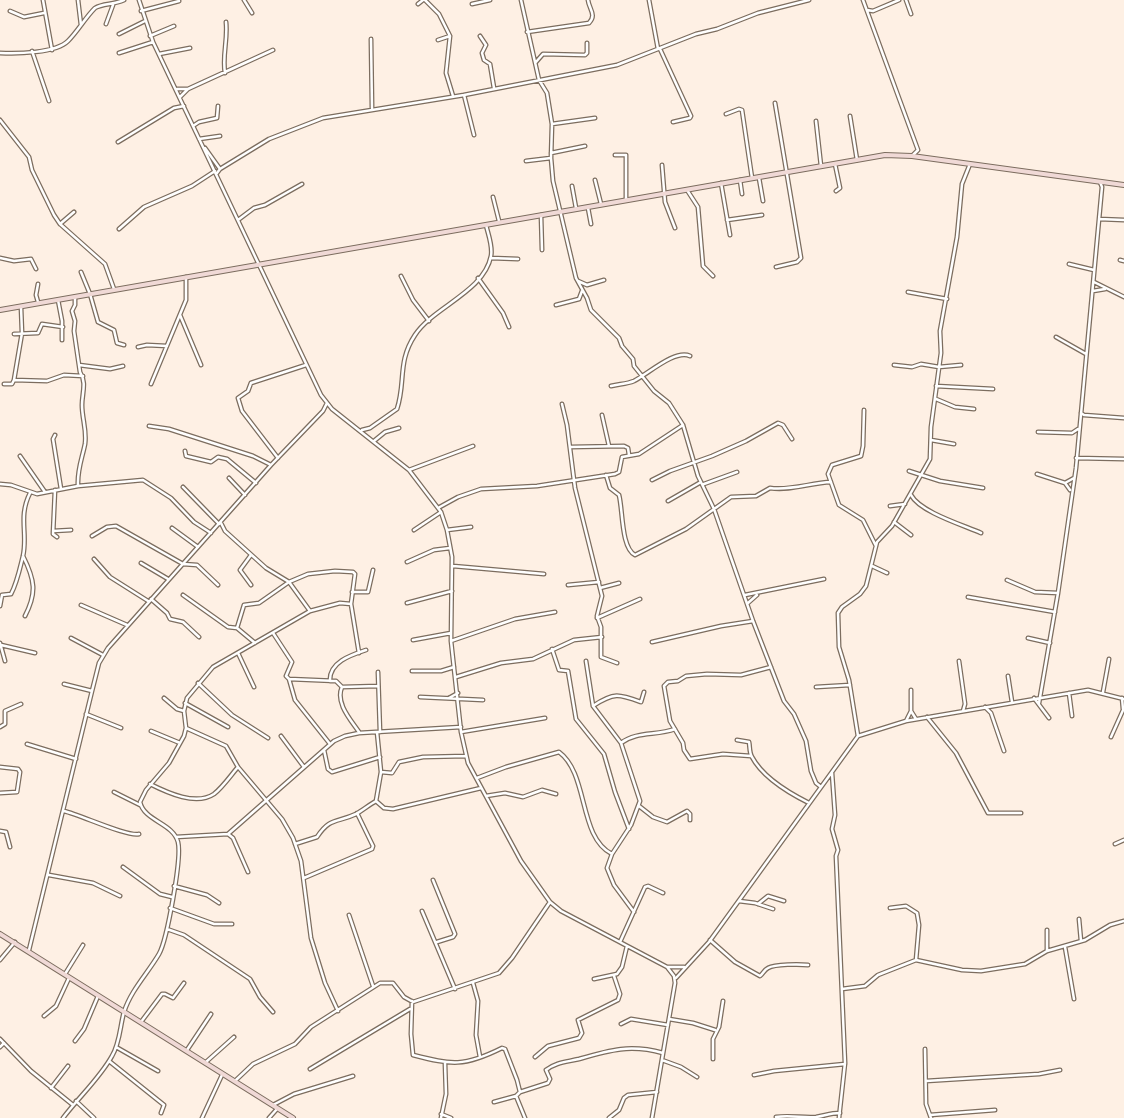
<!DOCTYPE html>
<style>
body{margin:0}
canvas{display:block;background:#fef0e4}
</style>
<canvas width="1124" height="1118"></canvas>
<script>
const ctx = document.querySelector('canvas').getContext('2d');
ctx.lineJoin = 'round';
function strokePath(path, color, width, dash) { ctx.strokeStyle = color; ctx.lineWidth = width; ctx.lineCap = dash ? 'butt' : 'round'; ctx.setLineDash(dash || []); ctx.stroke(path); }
const street = new Path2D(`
 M43,0L52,50
 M78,0L81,25
 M139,0L153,42L321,395L332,409L409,470L441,512L447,530L452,557L451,641L461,732L468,763L521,861L550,902L561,911L667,967L674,976L675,983L652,1118
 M244,0L252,13
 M425,0L439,14L450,36L446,73L453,96
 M521,0L539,80L547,93L552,124L551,158L553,181L576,278L587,298L591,310L619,338L622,346L633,359L634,366L654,391L669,403L683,425L698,476L714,509L753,621L784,701L794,714L806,741L811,771L816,783L821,787
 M649,0L658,49
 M863,0L918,150L912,156
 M906,0L911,14
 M418,4L423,0
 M472,4L490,0
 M867,10L873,11L899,0
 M10,11L24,17L44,13
 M141,11L179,1
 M106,24L113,5
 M527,32L589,23C597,15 589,9 588,0
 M119,34L145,21
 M150,36L174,26
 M480,36L486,45L482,53L484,60L490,64L494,88
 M371,39L372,108
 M438,40L450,36
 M660,49L691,116L690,118L673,122
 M32,51L49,101
 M0,53C17,54 56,53 68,41C78,31 85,18 95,8C103,3 113,5 124,0
 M119,53L153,42
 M159,54L190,48
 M536,62L543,54L585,55L587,53V43
 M225,73C222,55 228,41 226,22
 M177,89H188
 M464,95L474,135
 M180,97L188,89L273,50
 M775,103L801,258L797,262L776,267
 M726,114L739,109L742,110L752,178
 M850,116L857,160
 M0,120L29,157L32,170L54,215L60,224L105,264L114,289
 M816,121L821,166
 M552,124L595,118
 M193,126L199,122L217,118L218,106
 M199,139L220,136
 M118,142L174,108L184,106
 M205,148L220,169
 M551,153L585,146
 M615,155H626V199
 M526,161L551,158
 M835,164L840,188L836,191
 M662,165L665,202L675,228
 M217,173L220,169L269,139L323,118L464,95L617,65L696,34L717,29L758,13L809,0
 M759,178L763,201
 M595,180L601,204
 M740,180L742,194
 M721,183L730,235
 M572,186L576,208
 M687,190L698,207L703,266L713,276
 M493,197L499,221
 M588,208L591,224
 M541,215L542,250
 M1099,219L1124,220
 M238,220L254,208L265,205L302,184
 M727,220L762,215
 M60,224L74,212
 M119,229L144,207L192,186L215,171
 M0,258L14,261L31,259L36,269
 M491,258L518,259
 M1120,260L1124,261
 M1069,264L1094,270
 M81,272L90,294L98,322L114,330L117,343L124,345
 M401,276L413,300L429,321
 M478,278L503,313L509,327
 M578,281L587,285L604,280
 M1094,282L1124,297
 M38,284L36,295L38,302
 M1093,291L1105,289
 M908,292L947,299
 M75,297V305L72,311L75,321L74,331L80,372C87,383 82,393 82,405C82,419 87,430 85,444C82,459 77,470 78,486
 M58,300L62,321V340
 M556,305L579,299L582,291
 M180,315L201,365
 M14,334L38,333L42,324L63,327
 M1056,337L1086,354
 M138,347L147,345L167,346
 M79,365L110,369L123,366
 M894,365L912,367L921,364L939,367L961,365
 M14,380L47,381L64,375L83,376
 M4,384H12L14,380L22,333L21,307
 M151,384L186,300V277
 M611,386C619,384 627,384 634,381C648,374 675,349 690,356
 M936,386L993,389
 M936,399L955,407L974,409
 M562,404L567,425L575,488L602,596L597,616L601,627V657L617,663
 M864,410L863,446L861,456L832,465L828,474L839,505L863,520L876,546
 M1081,413L1084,415L1124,418
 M602,415L609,446
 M149,426L169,429L253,456L271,465
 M362,430L370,428L397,409C406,382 397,362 415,335C433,307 484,292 491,256C493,246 488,234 486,225
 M1038,432L1072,433L1078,429
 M55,435L53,439L61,489
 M931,440L954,444
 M374,441L385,432L399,428
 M570,447L624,446L628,448L629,455
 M185,451L186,456L211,462L218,457L227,459L256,483
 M20,456L45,492
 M278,458L242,411L238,398L248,391L251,383L306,365
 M1076,458L1124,459
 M409,470L473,446
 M909,471L940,481L983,488
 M1037,474L1065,483L1070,490
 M606,475L610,488L619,495C623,510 621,548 635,555L686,529L731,497L756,496L770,488C790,491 810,483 831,482
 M229,478L245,495
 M652,480L670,471L712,456L746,441L778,423L783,425L792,439
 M1065,483L1074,478
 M0,484L11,485L37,494L78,486L143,480L171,498L194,522L211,533
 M704,484L737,472
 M183,487L219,524
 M55,490L53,534L57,537
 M911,495C920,512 963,525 981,533
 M668,501L701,482
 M890,506L905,504
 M438,508L458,497L481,489L537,486L615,474L619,472L622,457L639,454L683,425
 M894,522L911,535
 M221,523L225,531L266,568L289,582L310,611
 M172,528L198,547
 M414,530L441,512
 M447,530L471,527
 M53,531L71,530
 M92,536L107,527L116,526L183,564L197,565L218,585
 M23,556C35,580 37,593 25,616
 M94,559L110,577L148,601
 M407,562L434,550L450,548
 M141,563L168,579
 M453,566L544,574
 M872,566L887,573
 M1007,580L1035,592L1058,593
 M251,585L240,570L251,555
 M568,585L599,582
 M600,588L619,583
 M352,592H368L373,570
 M183,595L228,627L237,628L255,643
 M745,595L824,579
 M968,597L1055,612
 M151,599L167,613L170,619L183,622L199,637
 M407,603L452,591
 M748,603L757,595
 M81,605L127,625
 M0,606L2,595L11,594C17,583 20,568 23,556C28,533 18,517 30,493
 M597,618L640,599
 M237,628L244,605L259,603L289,582L308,574L335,571L353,572L355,574L351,604L359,653
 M273,633L292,662L286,676L289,679L336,681L342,687
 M71,638L103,655
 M1028,638L1050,643
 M413,640L451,633
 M451,641L515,619L555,612
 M652,642L721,626L753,621
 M0,643L5,661
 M1,645L35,653
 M552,649L559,670L568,671L576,719L604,754L615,792L629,829
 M238,653L254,687
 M586,661L593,706L621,743L640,801L631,825L612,854L607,868L614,885L634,912
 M959,661L965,704L963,711
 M412,671H441L454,667
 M378,672L380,732
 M1008,676L1012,702
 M456,677L501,663L533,659L574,640L602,637
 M289,679L295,700L330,744
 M330,681C329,662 351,655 366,650
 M198,683L232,715L268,738
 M64,684L92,691
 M342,687C335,703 351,720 359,732
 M342,687L378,686
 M816,687L850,685
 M911,690V711L916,719
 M1103,692L1109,659
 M1069,693L1072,716
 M420,697L483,700
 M164,698L177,709L184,711
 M449,698L458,693
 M1034,698L1049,718
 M1122,698L1123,709
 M185,703L228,727
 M1039,703L1058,593L1076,468L1102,187L1100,182
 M593,706C614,692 619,694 641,702L644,692
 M985,707L991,713L1004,751
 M86,714L121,728
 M927,717L956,753L988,813H1021
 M906,721L911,711
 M0,727L5,724V711L21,704
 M186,728L226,746L238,767L282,819L293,838L301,861L311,938L325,983L338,1011
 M151,731L180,743
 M461,732L545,718
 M281,736L304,767
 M858,736L849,680L839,647L838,613L842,607L860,594L866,586L877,542L892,526L930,459L931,427L941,353L940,331L957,237L962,184L970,164
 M1111,737L1124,708
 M737,740L749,742C750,746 749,752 752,757C763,778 789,793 809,803
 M621,743C637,731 656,736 675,729
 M27,744L76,759
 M324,750L328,769L332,772L380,757
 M751,756L723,754L690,759L684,750L683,743L670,721L664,686L668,682L678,681L686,676L707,674L741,675L771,667
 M0,767L18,769L20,772L17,792L0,793
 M381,772L392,773L399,762L423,757L466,756
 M832,773L835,815L832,829L838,850L836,856L845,1063L839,1118
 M477,778L506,767L559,752C589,774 578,837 612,854
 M150,784C168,793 196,806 214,794C223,787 231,775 238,767
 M114,792L140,805
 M486,796L505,793L523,797L542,790L556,794
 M376,801L384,808L393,809L481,788
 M376,801L381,772L377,732
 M639,806L653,817L667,822L687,811L690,814V820
 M64,811C81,815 127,837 139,834
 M0,831L6,832L10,847
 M228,834L233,838L248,872
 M176,837L228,834L334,741L345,736L359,733L461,727
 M295,844L317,837C330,817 337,823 356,814C363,810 369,805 376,801
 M1115,844L1124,840
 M123,867L160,894L172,897
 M49,875L93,883L120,896
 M304,878L372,849L373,846L357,813
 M433,880L455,934L453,937L437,942
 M174,886L207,895L219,903
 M739,901L755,903L773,909
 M758,904L768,896L784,901
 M170,908L214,924H232
 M890,908L906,906L917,913L919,925L916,960
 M422,911L455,989
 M349,915L373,986
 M1079,919L1081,941
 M167,929L184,935L250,979L260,997L273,1012
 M710,940L735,962L760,976C763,974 764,970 768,968C775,964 800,964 808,965
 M620,942L645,887L648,886L663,893
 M1065,947L1074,999
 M29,950L92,691L99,663L108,648L271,465L323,411L327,403
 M1047,951V930
 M0,960L15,942
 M667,967H684
 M65,974L83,945
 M676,978L709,942L858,736L906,721L1088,690L1124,699
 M594,979L617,974L622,967L627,946
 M473,983L478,1001L476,1035L480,1057
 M842,989L865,986L878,975L916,960L962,970L981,971L1025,964L1047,951L1085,940L1110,925L1124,921
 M412,1001L411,1034L413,1055C452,1065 464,1067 502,1048L505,1049L517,1080L520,1092L516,1096L494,1102
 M44,1016L56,1006L69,978
 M669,1019L693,1023L715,1030
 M141,1022L162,994H165L173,998L184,983
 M621,1024L631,1019L668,1025
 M0,1039L31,1071L73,1105
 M75,1041L84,1029L98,996
 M0,1047L4,1043
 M116,1047L158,1071
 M925,1049L926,1104L931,1118
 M187,1050L211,1014
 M535,1057L548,1046L579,1038L582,1033L578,1020L618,1000L620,994L614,976
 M713,1059V1039L719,1027L723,1001
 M662,1060L681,1067L697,1077
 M109,1061L164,1105L161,1113
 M206,1062L234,1037
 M310,1069L410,1009
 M754,1075L774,1071L845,1064
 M235,1081L253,1064L295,1044L311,1027L380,983H393L404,997L413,1002L499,973L512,958L550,902
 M926,1081L1039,1074L1060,1070
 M51,1088L68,1066
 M520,1092L548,1083L550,1079L546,1070C556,1062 567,1062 579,1059C610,1050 630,1044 663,1053
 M516,1096L525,1118
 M76,1101L94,1118
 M273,1105L294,1094L353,1076
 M441,1114L451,1118
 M930,1115L995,1110
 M776,1117C790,1115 803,1118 816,1117C824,1116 830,1113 840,1113
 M63,1118C78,1098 100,1078 112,1056C120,1043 120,1026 124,1012C131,990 148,973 159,954C167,940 182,858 178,842C173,823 144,821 140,802L146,790L169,763L184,736L186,728L184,711L187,698L213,667L310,611L340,603L351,604
 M202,1118L222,1075
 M269,1118L277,1109
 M441,1118L446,1094L445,1063
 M609,1118L619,1110L624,1098L628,1095L657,1092`);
const secondary = new Path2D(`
 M0,310L885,155L912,156L1124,185
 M0,934L293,1118`);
strokePath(street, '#7c6d5f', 5);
strokePath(secondary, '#7c6d5f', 6);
strokePath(street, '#fff', 2.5);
strokePath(secondary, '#f0d9d6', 4);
</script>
